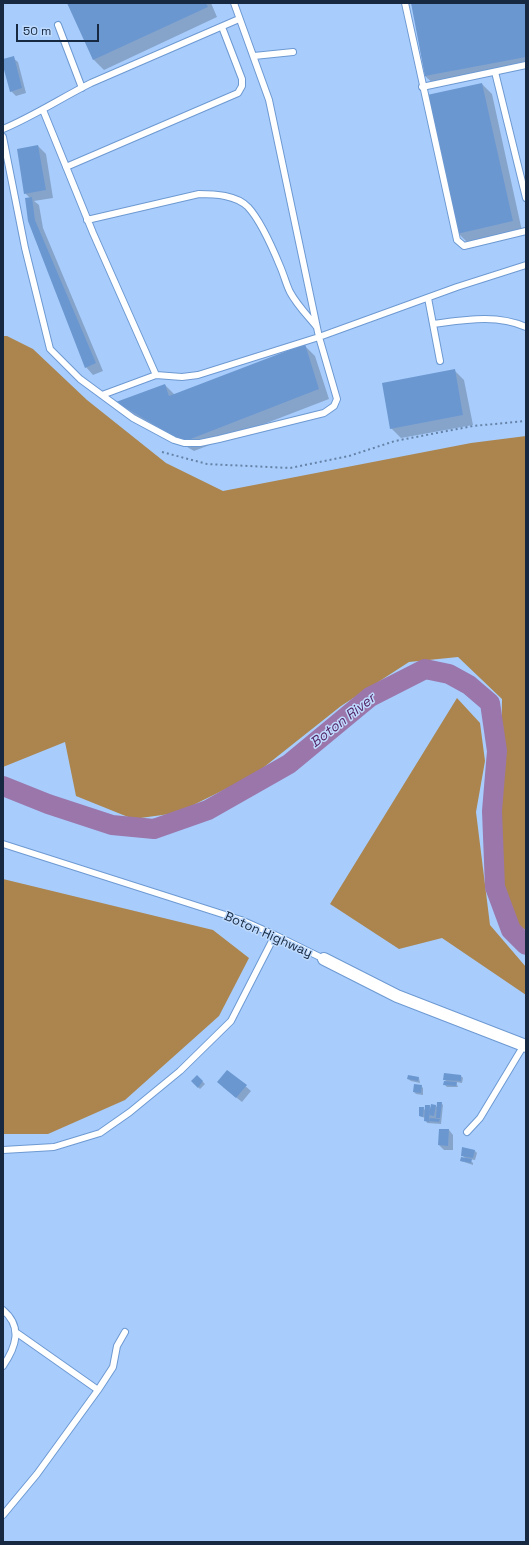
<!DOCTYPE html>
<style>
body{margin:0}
#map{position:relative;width:529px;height:1545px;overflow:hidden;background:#a8cdfd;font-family:"Space Grotesk",sans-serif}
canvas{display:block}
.frame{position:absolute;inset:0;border:4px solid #172940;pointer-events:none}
.scale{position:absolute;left:16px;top:24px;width:83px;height:18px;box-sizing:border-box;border:2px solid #172940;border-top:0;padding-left:5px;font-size:12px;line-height:14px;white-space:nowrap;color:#172940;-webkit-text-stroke:3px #bedafe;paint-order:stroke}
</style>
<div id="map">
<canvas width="529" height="1545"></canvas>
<div class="frame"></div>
<div class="scale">50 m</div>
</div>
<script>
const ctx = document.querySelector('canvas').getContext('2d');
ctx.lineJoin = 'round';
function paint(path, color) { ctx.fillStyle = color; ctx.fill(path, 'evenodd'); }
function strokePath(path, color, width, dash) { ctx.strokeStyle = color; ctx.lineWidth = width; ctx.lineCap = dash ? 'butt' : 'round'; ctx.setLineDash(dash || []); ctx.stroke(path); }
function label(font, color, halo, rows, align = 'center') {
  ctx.font = font + ' "Space Grotesk",sans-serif'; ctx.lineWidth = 3; ctx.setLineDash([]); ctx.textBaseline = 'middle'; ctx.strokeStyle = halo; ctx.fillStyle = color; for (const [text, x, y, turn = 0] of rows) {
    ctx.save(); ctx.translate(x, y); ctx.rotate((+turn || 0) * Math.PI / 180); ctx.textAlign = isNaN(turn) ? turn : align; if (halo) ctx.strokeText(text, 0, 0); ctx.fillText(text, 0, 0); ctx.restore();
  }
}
const forest = new Path2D(`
 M3,336H7L33,349L87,400L166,463L223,491L471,443L526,436V930L518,926L503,885L500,811L502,699L458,657L409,662L341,706L254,775L177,813L133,819L76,796L65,742L3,767Z
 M457,698L480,723L485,761L476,812L490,925L526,967V995L442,938L399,949L330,904Z
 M3,879L213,930L249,958L219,1016L125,1100L48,1134H3Z`);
const shadow = new Path2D(`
 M68,3H211L217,17L104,70L94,60Z
 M412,3H526V68L436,86L425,76Z
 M13,58L18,62L26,93L16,96L11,91L3,63V60Z
 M482,84L492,94L522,231L468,243L458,233Z
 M38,146L46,154L53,198L34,201L39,205L43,228L103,371L93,375L86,367L29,221L30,198L25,193Z
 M305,346L315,356L329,399L194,451L127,412L118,402L165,385L175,395Z
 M454,370L464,380L473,425L401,438L391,428Z
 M228,1071L251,1091L242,1102L223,1087Z
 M197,1076L205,1084L200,1089L192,1081Z
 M461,1076L463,1078L462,1083L456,1082L458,1087H447L444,1084L447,1082L444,1079Z
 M419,1078L420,1083L411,1081L408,1079Z
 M421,1086L423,1088V1095L416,1094L414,1092Z
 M441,1103L443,1105L441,1124L427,1123L425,1118L420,1116L423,1108L426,1111L429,1106L431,1108L435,1105L438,1108Z
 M449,1130L453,1135V1150H444L439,1145Z
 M475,1151L477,1153L475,1160L469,1159L473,1163V1165L461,1161L466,1159L462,1155Z`);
const river = new Path2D(`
 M3,786L48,804L112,825L154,829L208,810L289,764L370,697L425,669L449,674L469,685L490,703L497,751L492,811L495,887L511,930L526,945`);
const building = new Path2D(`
 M67,3H206L208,7L93,60Z
 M411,3H526V57L425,76Z
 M14,56L22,88L10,92L3,66V59Z
 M482,83L513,221L457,234L427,95Z
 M38,145L46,190L24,194L17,149Z
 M32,197L35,220L96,363L85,368L28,221L25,198Z
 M305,344L319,389L183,442L116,402L165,384L169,396Z
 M455,369L463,415L390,429L382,383Z
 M227,1070L247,1085L236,1098L217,1082Z
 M444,1073L461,1075V1081L443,1080Z
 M197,1075L203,1081L198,1088L191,1081Z
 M408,1075L419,1077L418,1081L407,1079Z
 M444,1081L457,1082L456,1086L443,1085Z
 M414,1084L422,1085L421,1093L413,1092Z
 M437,1102H442L440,1118H436Z
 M431,1104L436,1105L434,1116L429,1115Z
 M425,1105H430L429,1122L424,1121Z
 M419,1107H424L423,1117L419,1116Z
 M430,1118L440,1119L439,1122L429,1121Z
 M439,1129H449L448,1146L438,1145Z
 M462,1147L475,1150L473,1158L461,1156Z
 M461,1157L472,1159L471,1163L460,1161Z`);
const path = new Path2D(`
 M162,452L207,464L290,468L349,456L395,441L473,426L526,421`);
const service = new Path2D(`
 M405,3L457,240L464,246L526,231
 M58,25L82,88
 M254,56L293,52
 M495,72L526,198
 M422,87L526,65
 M43,110L93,233L156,375
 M3,129C34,116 61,98 91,83L239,19
 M3,137L25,248L50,349L80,379L133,418L174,440L184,443H200L219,439L324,413L334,406L337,399L319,337L269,100L234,3
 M66,167L238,93L242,86V79L222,27
 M87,220L199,194C215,194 236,195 248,207C261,221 273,249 280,266C284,275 286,284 290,292C297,305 307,315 316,326
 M428,298L440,361
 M433,324C465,320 496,314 526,327
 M102,395L156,375L182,377L198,375L319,337L457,287L526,265
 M3,844L241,920L275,935L324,959
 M467,1132L480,1118L524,1045
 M3,1150L54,1147L100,1133L130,1112L180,1071L231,1021L275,935
 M3,1310C23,1327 16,1347 3,1366
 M98,1390L113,1367L117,1346L125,1332
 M3,1515L37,1474L98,1390L17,1333`);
const minor = new Path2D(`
 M324,959L397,996L526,1046`);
const streetNames = [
 ["Boton Highway",268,935,24]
];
const waterNames = [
 ["Boton River",343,721,-38]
];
paint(forest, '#ac854e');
paint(shadow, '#0003');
strokePath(river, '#9a76ab', 20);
paint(building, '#6b97d0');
strokePath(service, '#6d99d2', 8);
strokePath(minor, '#6d99d2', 14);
strokePath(path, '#6582a6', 2, [2, 3]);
strokePath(service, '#fff', 6);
strokePath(minor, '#fff', 12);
label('13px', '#172940', '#bedafe', streetNames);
label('italic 14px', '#552667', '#bedafe', waterNames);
</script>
